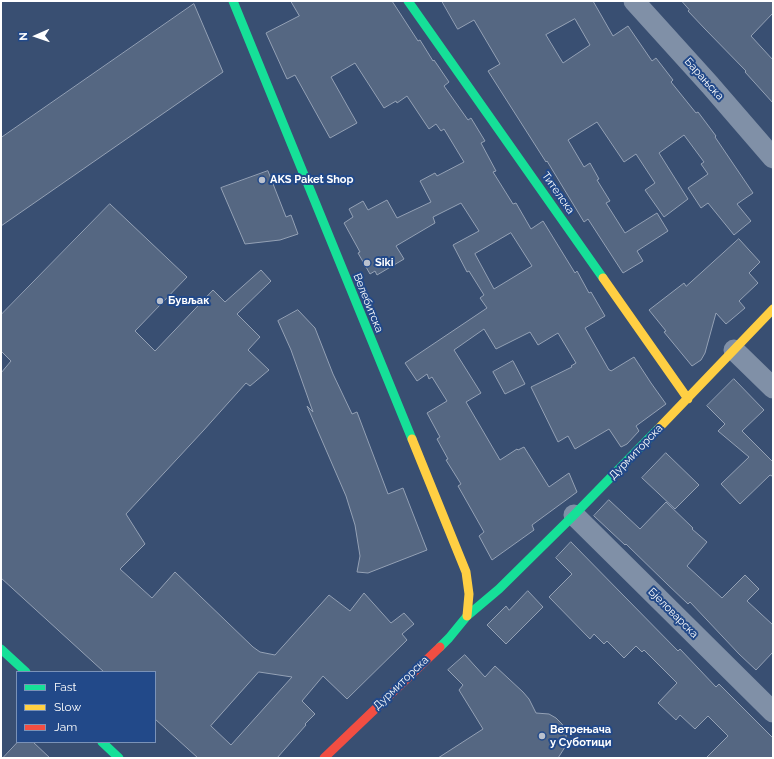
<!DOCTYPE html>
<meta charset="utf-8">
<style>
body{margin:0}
#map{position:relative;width:774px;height:759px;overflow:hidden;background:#394f72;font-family:Raleway,sans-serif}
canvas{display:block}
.frame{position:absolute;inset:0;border:2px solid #fff;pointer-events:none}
.legend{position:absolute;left:16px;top:671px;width:140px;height:72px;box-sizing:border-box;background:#224989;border:1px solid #7a92b8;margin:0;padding:5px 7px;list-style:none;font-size:12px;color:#fff}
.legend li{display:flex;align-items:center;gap:8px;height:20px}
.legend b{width:20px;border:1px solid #7a92b8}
.north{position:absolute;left:16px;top:16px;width:40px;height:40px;-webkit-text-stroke:3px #224989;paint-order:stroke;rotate:268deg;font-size:11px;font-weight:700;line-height:16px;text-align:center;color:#fff}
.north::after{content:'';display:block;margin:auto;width:14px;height:18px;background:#fff;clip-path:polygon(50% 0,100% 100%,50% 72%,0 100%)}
</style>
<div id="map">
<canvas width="774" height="759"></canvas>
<div class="frame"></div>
<ul class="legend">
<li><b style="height:5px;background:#16e098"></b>Fast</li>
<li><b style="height:5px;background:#ffcf43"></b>Slow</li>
<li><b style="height:5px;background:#f24e42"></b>Jam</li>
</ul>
<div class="north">N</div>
</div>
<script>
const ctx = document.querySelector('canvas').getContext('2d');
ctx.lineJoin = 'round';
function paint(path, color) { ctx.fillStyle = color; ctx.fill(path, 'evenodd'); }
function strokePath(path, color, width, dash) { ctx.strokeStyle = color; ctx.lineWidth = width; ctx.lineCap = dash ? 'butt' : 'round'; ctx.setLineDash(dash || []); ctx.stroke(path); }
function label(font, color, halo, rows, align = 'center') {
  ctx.font = font + ' Raleway,sans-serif'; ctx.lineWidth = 4; ctx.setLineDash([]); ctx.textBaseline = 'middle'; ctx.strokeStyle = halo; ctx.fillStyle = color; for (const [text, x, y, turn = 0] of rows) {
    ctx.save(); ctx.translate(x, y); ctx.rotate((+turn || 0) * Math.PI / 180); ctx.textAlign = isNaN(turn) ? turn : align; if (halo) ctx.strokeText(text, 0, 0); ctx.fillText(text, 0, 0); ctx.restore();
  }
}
const building = new Path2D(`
 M291,1H392L418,41L420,40L433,61L434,60L449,82L444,86L468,120L471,118L485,141L481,143L496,171L493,172L513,204L516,203L531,229L543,221L575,273L577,271L589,293L591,292L605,316L585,328L609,370H610L611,371L634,357L651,383L666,404L636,426L639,431L627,444L621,447L609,429L575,449L568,436L558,442L531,387L572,367L571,366L576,363L558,333L538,345L530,332L496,349L484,329L454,350L481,393L466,402L500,460L517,449L518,450L524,447L549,487L569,473L577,492L532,525L534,530L492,560L479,536L484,532L458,486L461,484L446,460L448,459L437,439L440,437L427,413L447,401L432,377L429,379L427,374L417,381L405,363L487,308L480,298L484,295L469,271L467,272L453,245L479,231L461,203L433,217L435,223L396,246L404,259L377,275L375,271L370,274L358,253L360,252L344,223L353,217L349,209L363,201L368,210L387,200L397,218L431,202L420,181L435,173L437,176L464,162L444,129L441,131L436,124L429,129L407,96L397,103L396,101L384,108L355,63L331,77L357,123L330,138L295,75L287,79L266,33L299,16ZM511,233L532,266L494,289L475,254Z
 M442,1H593L613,36L628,26L652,61L656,58L673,80L671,82L696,113L698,112L716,136L715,137L753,193L737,204L751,221L734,235L708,203L701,208L688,188L708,174L701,164L704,162L684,135L659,153L688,199L664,217L645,190L655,183L636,154L624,162L597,122L568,140L584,167L590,163L599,179L597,180L610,201L606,203L625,233L657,213L668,231L637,251L643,261L623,273L588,219L584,222L547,161L546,162L488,71L500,64L474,20L458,29ZM575,19L590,45L563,63L546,35Z
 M682,1H773V13L751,36L773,60V103L745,72L746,71L705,29L688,11L689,10Z
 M194,4L223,72L1,226V138Z
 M268,171L286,217L291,215L298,234L280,240L245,244L221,188Z
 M110,204L187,277L135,331L155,351L213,290L225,302L261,270L271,281L237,314L260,337L248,350L269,370L250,386L246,383L203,431L126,514L145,544L120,569L152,598L175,572L253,647L260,652L275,655L329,595L350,611L364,593L391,623L404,613L414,624L402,634L407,640L347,699L323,676L302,701L315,714L305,724L306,725L277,758H198L155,719V672H104L1,578V373L11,361L1,351V315ZM259,672L292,677L231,745L211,726Z
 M739,239L760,262L749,273L758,283L739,301L745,308L726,324L716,313L705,353L701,360L692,366L664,332L666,331L649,310L684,283L686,286Z
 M298,310L315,328L333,374L352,414L357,412L388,494L403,488L427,550L368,573L357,572L360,556L355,525L346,496L307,406L313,412L291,350L278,321Z
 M513,361L525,384L505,394L493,372Z
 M734,379L764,410L742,431L773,462V475L772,476L770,475L740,504L721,484L749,457L718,431L725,424L707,406Z
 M666,453L699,485L675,509L642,478Z
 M609,500L640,529L666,502L693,528L692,529L707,542L687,566L722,598L745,575L759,589L747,601L773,625V652L756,670L739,654L690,602L688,604L667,584L626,544L625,545L594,516Z
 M571,542L678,651L680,649L716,687L719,684L773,738V758H706L728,736L708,716L695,729L680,715L676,720L658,703L677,683L644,650L642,652L636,646L624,658L607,641L604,644L594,634L590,639L549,597L572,574L556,558Z
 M528,591L543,607L506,644L487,625L506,606L509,610Z
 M465,655L485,677L495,666L523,692L529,699L536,713L549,714L556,718L562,724L566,731V739L565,747L558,758H438L483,729L459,690L463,685L448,670Z
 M18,742H33L50,758H3Z`);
const street = new Path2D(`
 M634,1L710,85L773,158
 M734,350L773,388
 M574,515L773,712`);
const fast = new Path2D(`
 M233,1L412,439
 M408,1L603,278
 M440,647L449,638L467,616L499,589L574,515L658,429
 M1,649L26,672
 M102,742L119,758`);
const slow = new Path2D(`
 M603,278L688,399
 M658,429L773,309
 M412,439L466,572L469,594L467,616`);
const jam = new Path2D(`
 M324,758L440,647`);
const markers = [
 [262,180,4,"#bac1ce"],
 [367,263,4,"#bac1ce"],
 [160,301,4,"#bac1ce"],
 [542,736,4,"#bac1ce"]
];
const streetNames = [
 ["Барањска",704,79,48],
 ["Тителска",558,193,55],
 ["Велебитска",368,303,68],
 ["Дурмиторска",636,452,-46],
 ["Бјеловарска",673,613,45],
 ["Дурмиторска",401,683,-44]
];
const poiNames = [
 ["AKS Paket Shop",270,180],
 ["Siki",375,263],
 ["Бувљак",168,301],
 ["Ветрењача",550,730],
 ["у Суботици",550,743]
];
paint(building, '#556782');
strokePath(building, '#94a1b5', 1);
strokePath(street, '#8090a7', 21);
strokePath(fast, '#16e098', 9);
strokePath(slow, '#ffcf43', 9);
strokePath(jam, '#f24e42', 9);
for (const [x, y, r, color] of markers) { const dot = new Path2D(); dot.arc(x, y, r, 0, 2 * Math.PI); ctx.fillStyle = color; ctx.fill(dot); strokePath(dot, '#224989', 1.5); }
label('11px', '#fff', '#224989', streetNames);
label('bold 11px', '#fff', '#224989', poiNames, 'left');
</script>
